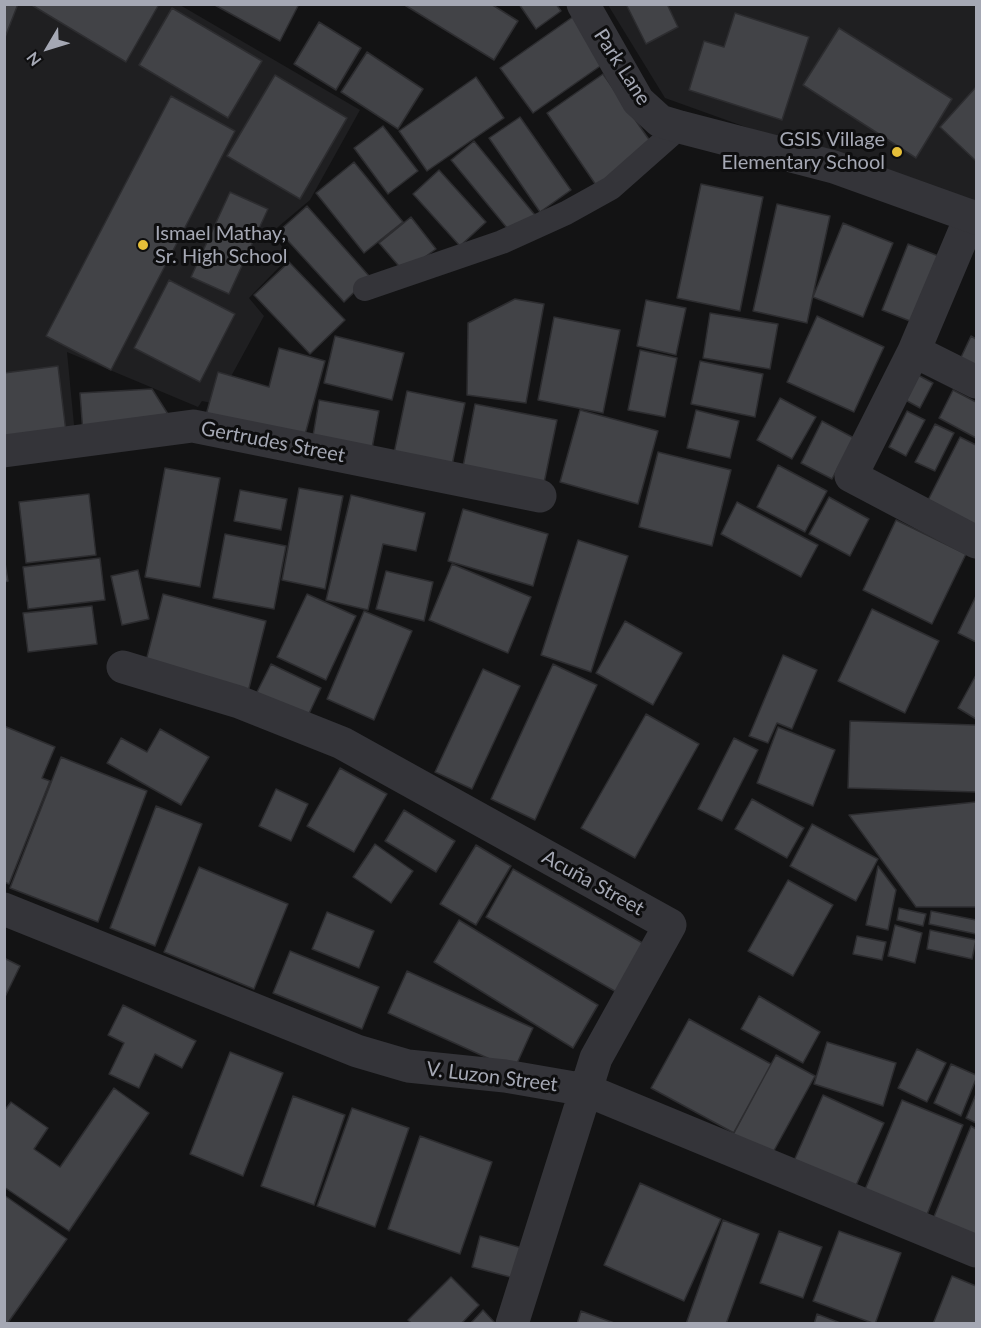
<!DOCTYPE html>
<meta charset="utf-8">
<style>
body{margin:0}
#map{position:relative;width:981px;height:1328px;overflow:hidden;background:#131314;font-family:Lato,sans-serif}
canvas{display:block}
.frame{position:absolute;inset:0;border:6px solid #a5a8b4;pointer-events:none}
.north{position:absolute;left:18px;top:18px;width:60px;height:60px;-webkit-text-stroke:4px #0e0e0f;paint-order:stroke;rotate:232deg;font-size:16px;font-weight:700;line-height:24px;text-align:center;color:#a5a8b4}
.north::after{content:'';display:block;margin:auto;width:21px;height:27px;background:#a5a8b4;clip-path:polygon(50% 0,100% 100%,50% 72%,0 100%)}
</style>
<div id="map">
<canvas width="981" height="1328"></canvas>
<div class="frame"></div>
<div class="north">N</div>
</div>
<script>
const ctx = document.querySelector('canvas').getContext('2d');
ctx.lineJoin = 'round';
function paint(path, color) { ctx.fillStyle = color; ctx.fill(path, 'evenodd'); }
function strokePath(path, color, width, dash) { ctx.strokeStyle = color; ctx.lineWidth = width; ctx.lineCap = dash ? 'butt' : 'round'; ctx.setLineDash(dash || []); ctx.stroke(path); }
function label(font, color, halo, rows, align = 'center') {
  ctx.font = font + ' Lato,sans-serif'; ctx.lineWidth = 6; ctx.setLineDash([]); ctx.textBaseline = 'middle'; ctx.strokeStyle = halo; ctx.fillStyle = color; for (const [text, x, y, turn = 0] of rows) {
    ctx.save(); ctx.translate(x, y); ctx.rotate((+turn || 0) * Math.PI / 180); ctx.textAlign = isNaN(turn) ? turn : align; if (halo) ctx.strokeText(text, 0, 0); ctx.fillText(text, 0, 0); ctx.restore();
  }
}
const built = new Path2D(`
 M5,5H180L360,110L310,200L272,232L289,257L249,298L264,316L216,404L202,401L198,407L67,352L77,456L5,461Z
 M608,5H976V206L974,209L665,98Z`);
const building = new Path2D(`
 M4,4H18L4,40Z
 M30,4H156L158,6L126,62Z
 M213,4H299L280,41Z
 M403,4H491L518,21L494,60Z
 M519,4H556L561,11L536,29Z
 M626,4H667L678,27L646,44Z
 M172,8L262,61L228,118L139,65Z
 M735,13L809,37L782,120L689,90L704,41L724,47Z
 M574,16L606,62L533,113L500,68Z
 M319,22L361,48L336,90L294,64Z
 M839,28L952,99L916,158L803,85Z
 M367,52L423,89L398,129L341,92Z
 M603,74L655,148L598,188L547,113Z
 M275,75L347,118L300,199L227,156Z
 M476,77L504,118L427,171L399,131Z
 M976,87V161L940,127Z
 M171,96L235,131L111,370L46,336Z
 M520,117L571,190L540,212L489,138Z
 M383,126L418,171L388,194L354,148Z
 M474,141L535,215L512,234L451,160Z
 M354,162L403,222L364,253L316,193Z
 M439,170L486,222L460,246L413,194Z
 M701,184L763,197L740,311L677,298Z
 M230,192L268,209L229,294L191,277Z
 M777,204L830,216L807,323L753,311Z
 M307,206L370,277L344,302L279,231Z
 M411,217L436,249L404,272L379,243Z
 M843,223L893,243L863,317L813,297Z
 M908,244L941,257L915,323L882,310Z
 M289,262L345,320L310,354L254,295Z
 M169,280L235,314L200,382L134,348Z
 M515,299L544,304L526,403L467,395L468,323Z
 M646,300L686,308L676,355L637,346Z
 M710,313L778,324L770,369L703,358Z
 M817,316L884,347L854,412L787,382Z
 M554,317L620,330L603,413L538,400Z
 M335,336L404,353L392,400L324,383Z
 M971,336L976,339V378L956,368Z
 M279,348L325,361L303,442L206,415L218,372L269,387Z
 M640,350L677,358L665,417L628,410Z
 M700,361L763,374L755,417L691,404Z
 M58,366L67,440L4,447V373Z
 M914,373L933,383L920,408L900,397Z
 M152,389L173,422L83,433L80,393Z
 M953,390L976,402V438L939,418Z
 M407,391L465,403L450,475L392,463Z
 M780,398L816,417L792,459L757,440Z
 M319,400L379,411L370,459L311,448Z
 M475,404L557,420L543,488L462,472Z
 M580,410L658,431L638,504L560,482Z
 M696,410L739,421L730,458L687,448Z
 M907,411L925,420L906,456L889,447Z
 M822,421L854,438L832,479L801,463Z
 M935,424L954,433L935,471L915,462Z
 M960,437L976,445V539L922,512Z
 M658,452L731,470L712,546L639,527Z
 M778,465L827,491L805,532L757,507Z
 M165,468L220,478L200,587L145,577Z
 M299,488L343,496L325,589L282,580Z
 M240,490L287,499L281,530L234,521Z
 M89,494L96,555L26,563L19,502Z
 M351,495L425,513L416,551L383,544L368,610L326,600Z
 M829,497L869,519L850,556L809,534Z
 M737,502L818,545L801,577L721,534Z
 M463,509L548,534L533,586L448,561Z
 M896,520L966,554L932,624L863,590Z
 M225,534L286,546L274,609L213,598Z
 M578,540L628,556L591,672L541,655Z
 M4,557L8,581L4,582Z
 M100,558L105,600L28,609L23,567Z
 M452,564L531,597L508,653L429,620Z
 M138,570L149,619L122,625L111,576Z
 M386,571L433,582L424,621L376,609Z
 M163,594L266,621L246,700L143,673Z
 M307,594L356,616L326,680L277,657Z
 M976,596V642L958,633Z
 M92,606L97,644L28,652L23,613Z
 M872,609L939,641L905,713L838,681Z
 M364,611L412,631L374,720L327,699Z
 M625,621L682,653L653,705L596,673Z
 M783,655L817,670L792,729L777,723L768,743L749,736Z
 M271,664L321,688L306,720L255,696Z
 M553,664L597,685L535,820L491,799Z
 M483,669L520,686L472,789L435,772Z
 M976,675V719L958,708Z
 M646,714L699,744L635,858L581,828Z
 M850,721L976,725V792L848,788Z
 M4,726L55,747L42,778L50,781L9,884L4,882Z
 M778,727L835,750L813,806L757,783Z
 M160,729L209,757L181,805L107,763L121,738L147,752Z
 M734,738L758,750L722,821L698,809Z
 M61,757L147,791L98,922L10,888Z
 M340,768L387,794L354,852L307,826Z
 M276,789L308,804L291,841L259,826Z
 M752,799L804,828L787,858L735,829Z
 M976,802V907H916L849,815Z
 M156,806L202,824L155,946L110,928Z
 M404,810L455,841L436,872L385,841Z
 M812,824L878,859L856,901L790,866Z
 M375,844L413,871L391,903L353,877Z
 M476,845L511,866L476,925L440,904Z
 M878,866L896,890L888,930L866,925Z
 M199,867L288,904L254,989L164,952Z
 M513,869L646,945L618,993L486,917Z
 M788,880L833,905L793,976L748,951Z
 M899,908L926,914L923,926L897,920Z
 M931,911L976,920V934L929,924Z
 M327,912L374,931L359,968L312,949Z
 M459,920L598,1005L573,1048L434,962Z
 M895,925L922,933L915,963L888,956Z
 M930,930L976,940L972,959L927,949Z
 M857,936L886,942L882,960L853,954Z
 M290,951L379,987L362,1029L273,993Z
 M4,958L20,966L4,999Z
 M407,971L533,1028L514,1070L388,1013Z
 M759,996L820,1032L803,1063L741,1029Z
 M123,1005L196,1041L182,1068L155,1054L139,1088L109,1074L124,1043L108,1035Z
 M689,1019L771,1064L734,1133L651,1088Z
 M827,1042L896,1063L883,1106L814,1084Z
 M917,1049L946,1063L927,1102L898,1088Z
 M230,1052L283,1073L243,1176L190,1154Z
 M776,1055L815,1076L771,1156L733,1134Z
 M951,1064L976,1075V1079L961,1116L934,1103Z
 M114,1088L149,1113L69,1231L4,1187V1111L11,1102L48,1128L34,1149L60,1167Z
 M976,1094V1123L966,1118Z
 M823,1095L884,1123L854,1190L793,1163Z
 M293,1096L345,1115L314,1205L261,1186Z
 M902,1100L963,1125L926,1217L864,1192Z
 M352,1108L409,1128L375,1227L317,1206Z
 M971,1126L976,1129V1243L931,1224Z
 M420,1136L492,1162L460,1254L388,1229Z
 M640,1183L721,1219L684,1301L604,1265Z
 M4,1195L67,1239L7,1324H4Z
 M723,1220L759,1234L726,1324H686Z
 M779,1231L822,1247L803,1298L760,1283Z
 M839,1231L901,1253L875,1324L813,1301Z
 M480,1236L522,1248L514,1278L472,1267Z
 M952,1276L976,1286V1324H933Z
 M451,1277L479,1305L461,1324H412L408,1320Z
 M483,1310L496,1324H470Z
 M581,1311L617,1324H577Z
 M817,1314L843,1324H814Z`);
const service = new Path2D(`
 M365,289L502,242L566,213L611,188L680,127`);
const pedestrian = new Path2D(`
 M971,216L914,351L851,476L976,542
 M914,351L976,382`);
const minor = new Path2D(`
 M583,4L638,101L660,121L680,127L834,167L976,218
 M4,451L193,426L540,496
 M123,667L239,702L342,743L670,925L596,1058L512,1324
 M4,909L357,1051L408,1066L505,1076L586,1090L976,1251`);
const markers = [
 [897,152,6,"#e6bf39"],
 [143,245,6,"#e6bf39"]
];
const streetNames = [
 ["Park Lane",622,67,57],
 ["Gertrudes Street",273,442,11],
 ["Acuña Street",593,883,29],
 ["V. Luzon Street",492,1077,7]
];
const poiNames = [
 ["GSIS Village",885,140],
 ["Elementary School",885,163],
 ["Ismael Mathay,",155,234,"left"],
 ["Sr. High School",155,257,"left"]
];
paint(built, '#1f1f21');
paint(building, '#424347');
strokePath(building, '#2d2d30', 1.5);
strokePath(service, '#343439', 24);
strokePath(pedestrian, '#343439', 33);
strokePath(minor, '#343439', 33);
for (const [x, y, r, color] of markers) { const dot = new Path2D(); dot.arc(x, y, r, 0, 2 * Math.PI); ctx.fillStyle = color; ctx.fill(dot); strokePath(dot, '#0e0e0f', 2); }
label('20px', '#a5a8b4', '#0e0e0f', streetNames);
label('20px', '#a5a8b4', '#0e0e0f', poiNames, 'right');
</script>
